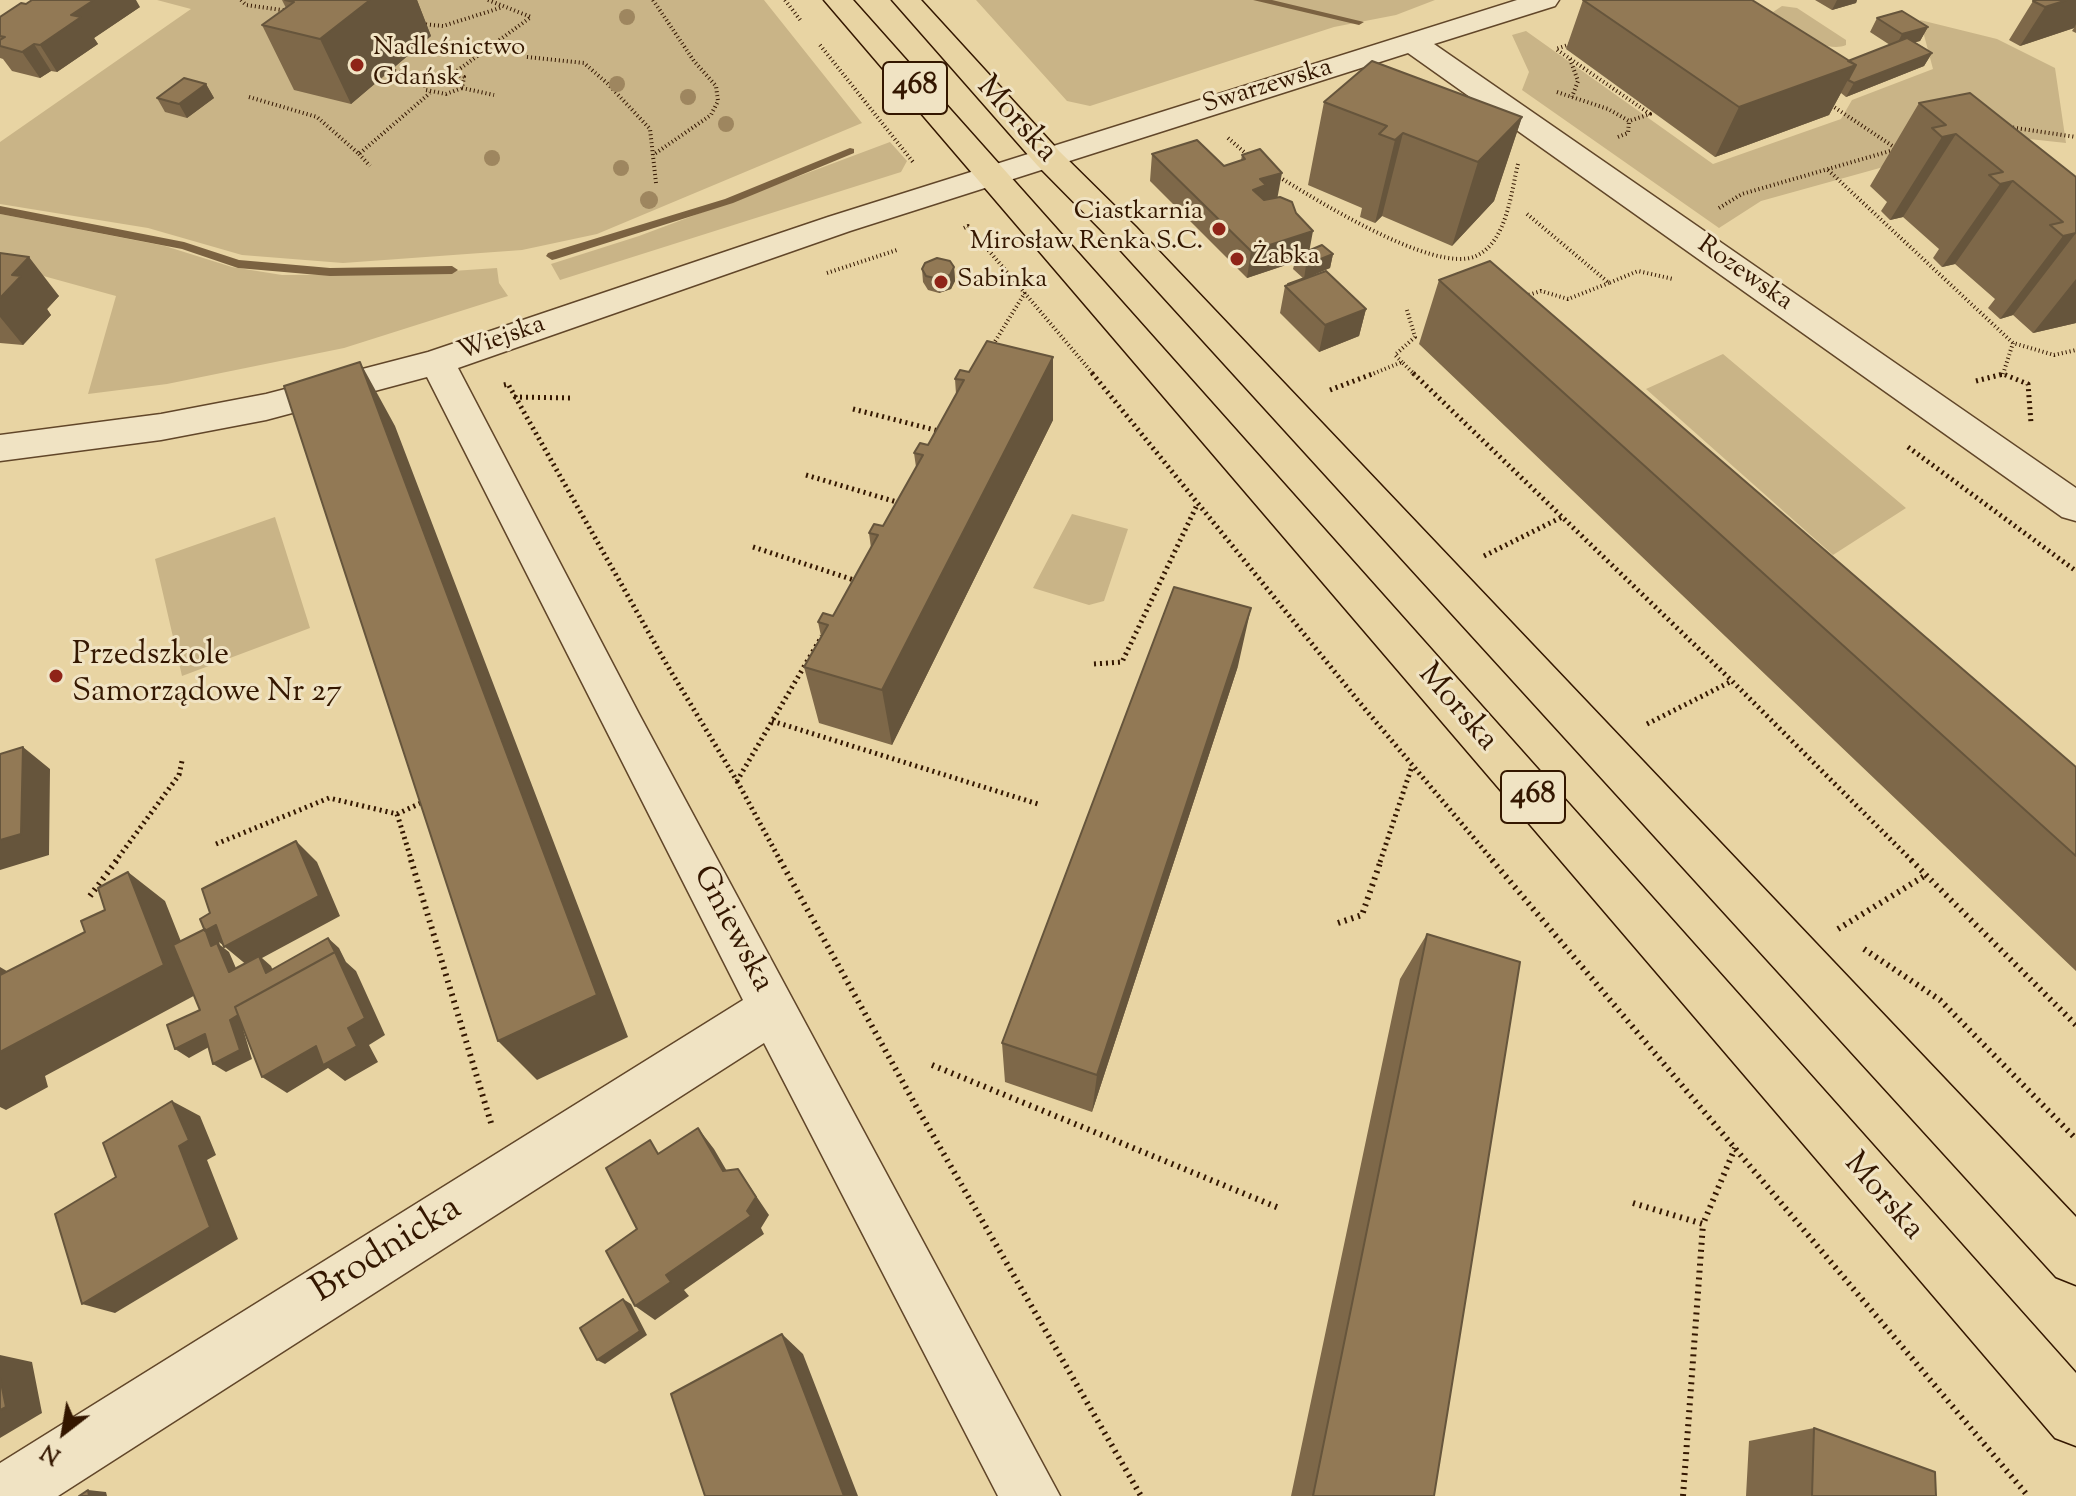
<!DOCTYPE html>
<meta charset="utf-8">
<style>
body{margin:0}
#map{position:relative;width:2076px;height:1496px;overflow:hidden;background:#e8d4a3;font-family:"Sorts Mill Goudy",serif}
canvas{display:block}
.north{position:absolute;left:24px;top:1392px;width:80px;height:80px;-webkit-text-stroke:6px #f0e3c3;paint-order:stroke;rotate:211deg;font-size:22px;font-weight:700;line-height:32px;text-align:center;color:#341700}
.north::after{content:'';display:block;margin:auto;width:28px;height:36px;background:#341700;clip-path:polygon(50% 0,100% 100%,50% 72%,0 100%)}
</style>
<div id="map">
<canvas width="2076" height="1496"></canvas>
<div class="north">N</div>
</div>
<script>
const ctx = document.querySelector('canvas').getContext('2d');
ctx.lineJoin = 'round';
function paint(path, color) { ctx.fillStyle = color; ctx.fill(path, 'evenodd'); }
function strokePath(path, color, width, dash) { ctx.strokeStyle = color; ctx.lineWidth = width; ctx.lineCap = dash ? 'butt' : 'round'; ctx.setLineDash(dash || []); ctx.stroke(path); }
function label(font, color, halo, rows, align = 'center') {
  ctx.font = font + ' "Sorts Mill Goudy",serif'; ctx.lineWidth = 6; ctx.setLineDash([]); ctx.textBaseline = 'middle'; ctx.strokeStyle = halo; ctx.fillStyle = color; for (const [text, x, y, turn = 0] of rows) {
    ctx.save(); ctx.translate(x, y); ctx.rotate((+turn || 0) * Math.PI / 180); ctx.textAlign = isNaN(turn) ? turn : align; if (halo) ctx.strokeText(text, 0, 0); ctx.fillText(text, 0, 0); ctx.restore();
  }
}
const green = new Path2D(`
 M157,0H764L862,123L597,234L522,250L343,263L242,255L148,228L0,204V142L191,9Z
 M976,0H1435L1396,15L1334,27L1090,106L1067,101Z
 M1782,6L1797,8L1846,40V45C1822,55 1792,24 1773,12Z
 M1920,20L1997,39L2055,68L2066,143L2020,138L1923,156L1761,201L1719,228L1522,90L1529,72L1512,35L1526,31L1713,164L1841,119L1852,100L1933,69Z
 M890,142L907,161L901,172L560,280L551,264L639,236Z
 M0,214L165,246L232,267L282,275L408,274L497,268L499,283L508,296L344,348L167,384L88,394L116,296L0,264Z
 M1723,354L1906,508L1833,555L1646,389Z
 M1072,514L1128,529L1104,601L1089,605L1033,588Z
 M275,517L310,628L182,676L155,559Z`);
const stream = new Path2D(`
 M1253,0H1272L1364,22L1359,25Z
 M850,148L854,149V153L733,203L556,259L552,260L546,256L548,253L725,199Z
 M0,206L184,242L239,260L330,268L452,266L458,270L452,274L330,276L238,268L182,249L0,214Z`);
const pathFar2 = new Path2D(`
 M241,0L246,5L289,11
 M488,0L531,17
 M653,0L694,61L716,86L718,101L711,115L653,155
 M785,0L801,21
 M422,24L443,26L503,7
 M820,45L913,162
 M527,57L584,63L608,84L650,129L656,183
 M1570,59L1578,81L1572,97
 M391,70L429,80
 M448,73L464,77L462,88L446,94L426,90L425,85L433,77Z
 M454,73L531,17
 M462,88L494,95
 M1557,92L1608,109L1629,121L1650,114L1556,49L1574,43
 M249,97L317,117L359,154L430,93
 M1828,103L1897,149
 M2009,127L2076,137
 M1618,137L1628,133L1629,121
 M1228,138L1251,158
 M359,154L370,166
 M1828,170L2013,343L2054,355L2076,350
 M1276,175C1313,198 1435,275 1476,256C1507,242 1511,192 1518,164
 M1719,208L1742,194L1897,149
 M1527,214L1609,283L1638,271L1673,279
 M964,228L968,226L1094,375
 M827,273L897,250
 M1525,296L1541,291L1568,299L1609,283
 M991,348L1026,291
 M1402,362L1395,355L1415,337L1407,310
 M2003,374L2013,343
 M1370,375L1402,362L1415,375
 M2001,375H2004`);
const pathFar1 = new Path2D(`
 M1092,373L1360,703L1494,862
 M1413,373L1732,681L1913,862
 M1976,381L2003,374L2028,384L2031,423
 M504,385L508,384L667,665L737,781L822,636
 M1330,390L1375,373
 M514,397L573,398
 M853,409L939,431
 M1908,447L2076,571
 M806,475L900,503
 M753,547L854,580
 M1484,556L1562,517
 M1094,664L1122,662L1197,505
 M772,721L1038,804
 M1647,724L1732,681
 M737,781L781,862
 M397,814L423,802
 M216,844L329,798L397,814L412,862
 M115,862L179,775L182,761
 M1380,862L1412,766`);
const path = new Path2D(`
 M411,860L491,1123
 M780,860L916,1106L1141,1496
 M1492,860L2028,1496
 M1911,860L2076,1025
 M90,896L117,860
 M1338,923L1362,915L1381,860
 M1838,929L1926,875
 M1864,949L1940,1000L2076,1139
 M932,1065L1279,1208
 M1633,1203L1703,1224L1735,1148
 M1683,1496L1703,1224`);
const minor = new Path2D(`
 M1517,0H1559L1555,6L1434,44L2076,488V521L2062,517L1408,53L850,231L458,368L639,714L1060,1496H998L764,1043L58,1496H0V1463L743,1000L427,377L266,420L161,440L0,461V435L161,414L266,394L428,352L828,217Z`);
const primary = new Path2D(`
 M824,0H853L2076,1373V1446L2055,1438Z
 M892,0H921L1059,151L1136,227L2076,1217V1285L2056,1277L1112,241L1037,165Z`);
const trees = [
 [627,17,8],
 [617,84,8],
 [688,97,8],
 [726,124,8],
 [492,158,8],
 [621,168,8],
 [649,200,9]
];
const wall = new Path2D(`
 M282,0H417L431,36L351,104L294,90L262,25L286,8Z
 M1583,0L1848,61L1890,45L1870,32L1877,18L1928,27L1920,41L1915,42L1932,53L1924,66L1846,97L1841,93L1829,115L1715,157L1566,49Z
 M1815,0H1857L1856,3L1832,10Z
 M2076,0V33L2072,31L2074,28L2020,46L2009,40L2033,1Z
 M26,4L140,7L94,38L98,44L57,72L51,71L40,78L12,71L3,59L0,58V17Z
 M206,84L214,98L187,118L165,112L157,98Z
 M1324,102L1522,117L1494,201L1452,246L1382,216L1375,223L1360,217L1362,208L1308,185Z
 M1919,103L2076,177V323L2033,333L2013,315L2000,319L1988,308L1995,299L1955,264L1942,267L1933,258L1939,249L1903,217L1890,220L1881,211L1887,202L1870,186Z
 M1152,154L1224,166L1241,160L1242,155L1277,198L1309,250L1333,254L1330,268L1307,277L1366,309L1359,336L1319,352L1280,313L1285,286L1304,279L1293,269L1295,262L1247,278L1150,181Z
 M0,253L59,296L47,309L51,315L23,345L0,343Z
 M954,267L955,281L951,289L939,293L928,290L923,282L922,269Z
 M1439,280L2076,767V971L1419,344Z
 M1053,357V420L892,745L819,723L804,667L821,636L818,622L833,616L871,548L869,533L883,526L916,467L914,453L928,445L956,394L955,379L969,372Z
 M1238,666L1092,1112L1005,1082L1002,1043Z
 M1427,934L1434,1496H1291L1400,979Z
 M1814,1428L1936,1496H1746L1749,1441Z`);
const shadedWall = new Path2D(`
 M94,0H136L140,7L94,38L98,44L57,72L40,45L71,15Z
 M370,0H417L431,36L351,104L320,39Z
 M1837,0H1857L1856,3L1832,10Z
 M2067,0H2076V24L2074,28L2020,46L2045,7Z
 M1928,27L1920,41L1895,48L1902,34Z
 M34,44L51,71L40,78L22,52Z
 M1932,53L1924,66L1846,97L1854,83Z
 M1856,65L1829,115L1715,157L1739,107Z
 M206,84L214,98L187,118L179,104Z
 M1522,117L1494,201L1452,246L1478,162Z
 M1403,133L1382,216L1375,223L1395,140Z
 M1956,134L1903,217L1890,220L1942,137Z
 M1282,173L1277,200L1263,204L1253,190L1260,179Z
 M2013,181L1955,264L1942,267L2000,184Z
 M1313,231L1308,258L1296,256L1295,262L1247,278L1251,251Z
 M2076,233L2013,315L2000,319L2063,236Z
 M1333,254L1330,268L1304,279L1306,265Z
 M29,257L59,296L47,309L51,315L23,345L0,317V298L12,275Z
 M954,267L955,281L951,289L939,293L938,279Z
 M2076,279V323L2033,333Z
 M1366,309L1359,336L1319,352L1325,325Z
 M1053,357V420L892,745L882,690Z
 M360,362L395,426L628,1037L537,1080L498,1041Z
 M1251,608L1238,666L1092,1112L1097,1075Z
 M23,747L50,769L49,855L0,870V840Z
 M296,841L317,862L340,916L262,958L271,966L278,982L248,966L219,942L220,945L229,952L242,982L229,972L211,946L205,931Z
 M128,872L165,901L201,992L45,1076L48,1087L6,1110L0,1107V1052L164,965Z
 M328,938L339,948L346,962L356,971L385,1035L369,1045L378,1062L345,1081L328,1068L287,1093L262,1077L316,1046H357L258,1020L243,1029L252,1059L226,1072L213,1064L230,1020Z
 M0,967L32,986L0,979Z
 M205,1034L218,1042L189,1058L175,1049Z
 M172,1101L200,1116L216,1155L207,1160L238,1239L115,1313L82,1304Z
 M698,1128L714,1149L738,1190L723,1171Z
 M738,1169L769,1215L761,1228L764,1234L684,1290L689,1296L655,1320L635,1306L666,1275L747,1211Z
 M623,1299L631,1304L647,1335L605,1364L597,1360Z
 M782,1334L803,1354L858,1496H844Z
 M0,1355L32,1362L42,1413L0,1438Z
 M88,1490L106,1492L107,1496H89Z`);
const building = new Path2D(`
 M32,0H94L71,15L81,17L40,45L34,44L22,52L0,46V40L5,37L0,36V17L21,3L26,4Z
 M285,0H370L320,39L262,25L294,2Z
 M1583,0H1752L1856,65L1739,107Z
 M2034,0H2067L2045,7L2033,1Z
 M1902,11L1928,27L1902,34L1877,18Z
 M1907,38L1932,53L1854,83L1848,80L1856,65L1848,61Z
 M1372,61L1522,117L1478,162L1403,133L1395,140L1379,134L1387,126L1324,102Z
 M184,78L206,84L179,104L157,98Z
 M1970,93L2076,177V233L2063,236L2050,225L2063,222L2013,181L2000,184L1989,175L2003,172L1956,134L1942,137L1932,128L1946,125L1919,103Z
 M1197,140L1224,166L1245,159L1242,155L1260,149L1282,173L1260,179L1266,185L1253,190L1264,200L1280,197L1292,202L1296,213L1313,231L1251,251L1152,154Z
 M1322,245L1333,254L1306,265L1296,256Z
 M0,253L29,257L12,275L21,276L0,298Z
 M937,258L950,261L954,267L950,275L938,279L926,276L922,269L925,263Z
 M1490,261L2076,767V856L1439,280Z
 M1326,271L1366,309L1325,325L1285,286Z
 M1313,275L1289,285L1288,284Z
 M987,341L1053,357L882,690L804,667L828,625L818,622L823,613L833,616L878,535L869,533L874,524L883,526L923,455L914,453L920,443L928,445L964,380L955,379L960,370L969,372Z
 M360,362L597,995L498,1041L284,386Z
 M1174,587L1251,608L1097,1075L1002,1043Z
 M23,747L21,834L0,840V754Z
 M296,841L319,896L224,947L216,925L205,931L200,919L210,913L202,889Z
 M128,872L164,965L0,1052V975L85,932L81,921L105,910L98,888Z
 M205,929L211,946L217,943L229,972L259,956L266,973L328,938L335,952L235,1007L238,1015L230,1020L240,1050L213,1064L205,1034L175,1049L167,1025L200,1010L173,945Z
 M1427,934L1520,962L1434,1496H1313Z
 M335,952L365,1018L348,1028L357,1046L323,1065L316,1046L262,1077L235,1007Z
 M172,1101L189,1140L179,1146L210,1227L82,1304L55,1214L116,1177L103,1143Z
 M698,1128L723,1171L738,1169L756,1197L747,1211L751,1216L666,1275L671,1282L635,1306L606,1251L637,1229L606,1168L650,1140L658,1154Z
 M623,1299L640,1331L597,1360L580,1328Z
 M782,1334L844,1496H705L671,1394Z
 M0,1378L6,1407L0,1410Z
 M1814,1428L1935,1472L1936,1496H1812Z
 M88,1490L89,1496H79Z`);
const markers = [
 [357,65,8,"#8f2418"],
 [1219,229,8,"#8f2418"],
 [1237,259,8,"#8f2418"],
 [941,282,8,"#8f2418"],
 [56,676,8,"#8f2418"]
];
const farPoinames = [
 ["Nadleśnictwo",373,50],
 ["Gdańsk",373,80],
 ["Ciastkarnia",1203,214,"right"],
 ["Mirosław Renka S.C.",1203,244,"right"],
 ["Żabka",1253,259],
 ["Sabinka",957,282]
];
const farStreetnames = [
 ["Swarzewska",1268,88,-17],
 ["Rozewska",1744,275,35],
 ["Wiejska",502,340,-19]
];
const shields = [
 [915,88,64],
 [1533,797,64]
];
const shieldNames = [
 ["468",915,88],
 ["468",1533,797]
];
const streetNames = [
 ["Morska",1015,121,48],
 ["Morska",1456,709,49],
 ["Gniewska",731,930,62],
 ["Morska",1882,1198,49]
];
const poiNames = [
 ["Przedszkole",72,658],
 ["Samorządowe Nr 27",72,695]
];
const nearStreetnames = [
 ["Brodnicka",388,1252,-32]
];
paint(green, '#c9b487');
paint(stream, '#7b6241');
strokePath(minor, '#614629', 3);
strokePath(primary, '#341700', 3);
strokePath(pathFar2, '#341700', 4, [1, 3]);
strokePath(pathFar1, '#341700', 5, [2, 4]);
strokePath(path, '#341700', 6, [2, 5]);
paint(minor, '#f0e3c3');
paint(primary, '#e8d4a3');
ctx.fillStyle = '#9e865f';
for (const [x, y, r] of trees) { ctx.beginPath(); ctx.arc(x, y, r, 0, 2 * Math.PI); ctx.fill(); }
paint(wall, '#7e6849');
paint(shadedWall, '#66553c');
paint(building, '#927955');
strokePath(building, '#66553c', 2);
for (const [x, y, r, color] of markers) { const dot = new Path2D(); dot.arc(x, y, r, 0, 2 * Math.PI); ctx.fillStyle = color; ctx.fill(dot); strokePath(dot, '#f0e3c3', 3); }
label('26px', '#341700', '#f0e3c3', farPoinames, 'left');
label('26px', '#341700', '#f0e3c3', farStreetnames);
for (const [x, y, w] of shields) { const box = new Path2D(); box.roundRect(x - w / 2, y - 26, w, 52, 6); ctx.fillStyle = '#f0e3c3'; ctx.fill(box); strokePath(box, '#341700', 2); }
label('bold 30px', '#341700', null, shieldNames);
label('32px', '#341700', '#f0e3c3', streetNames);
label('32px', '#341700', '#f0e3c3', poiNames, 'left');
label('38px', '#341700', '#f0e3c3', nearStreetnames);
</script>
